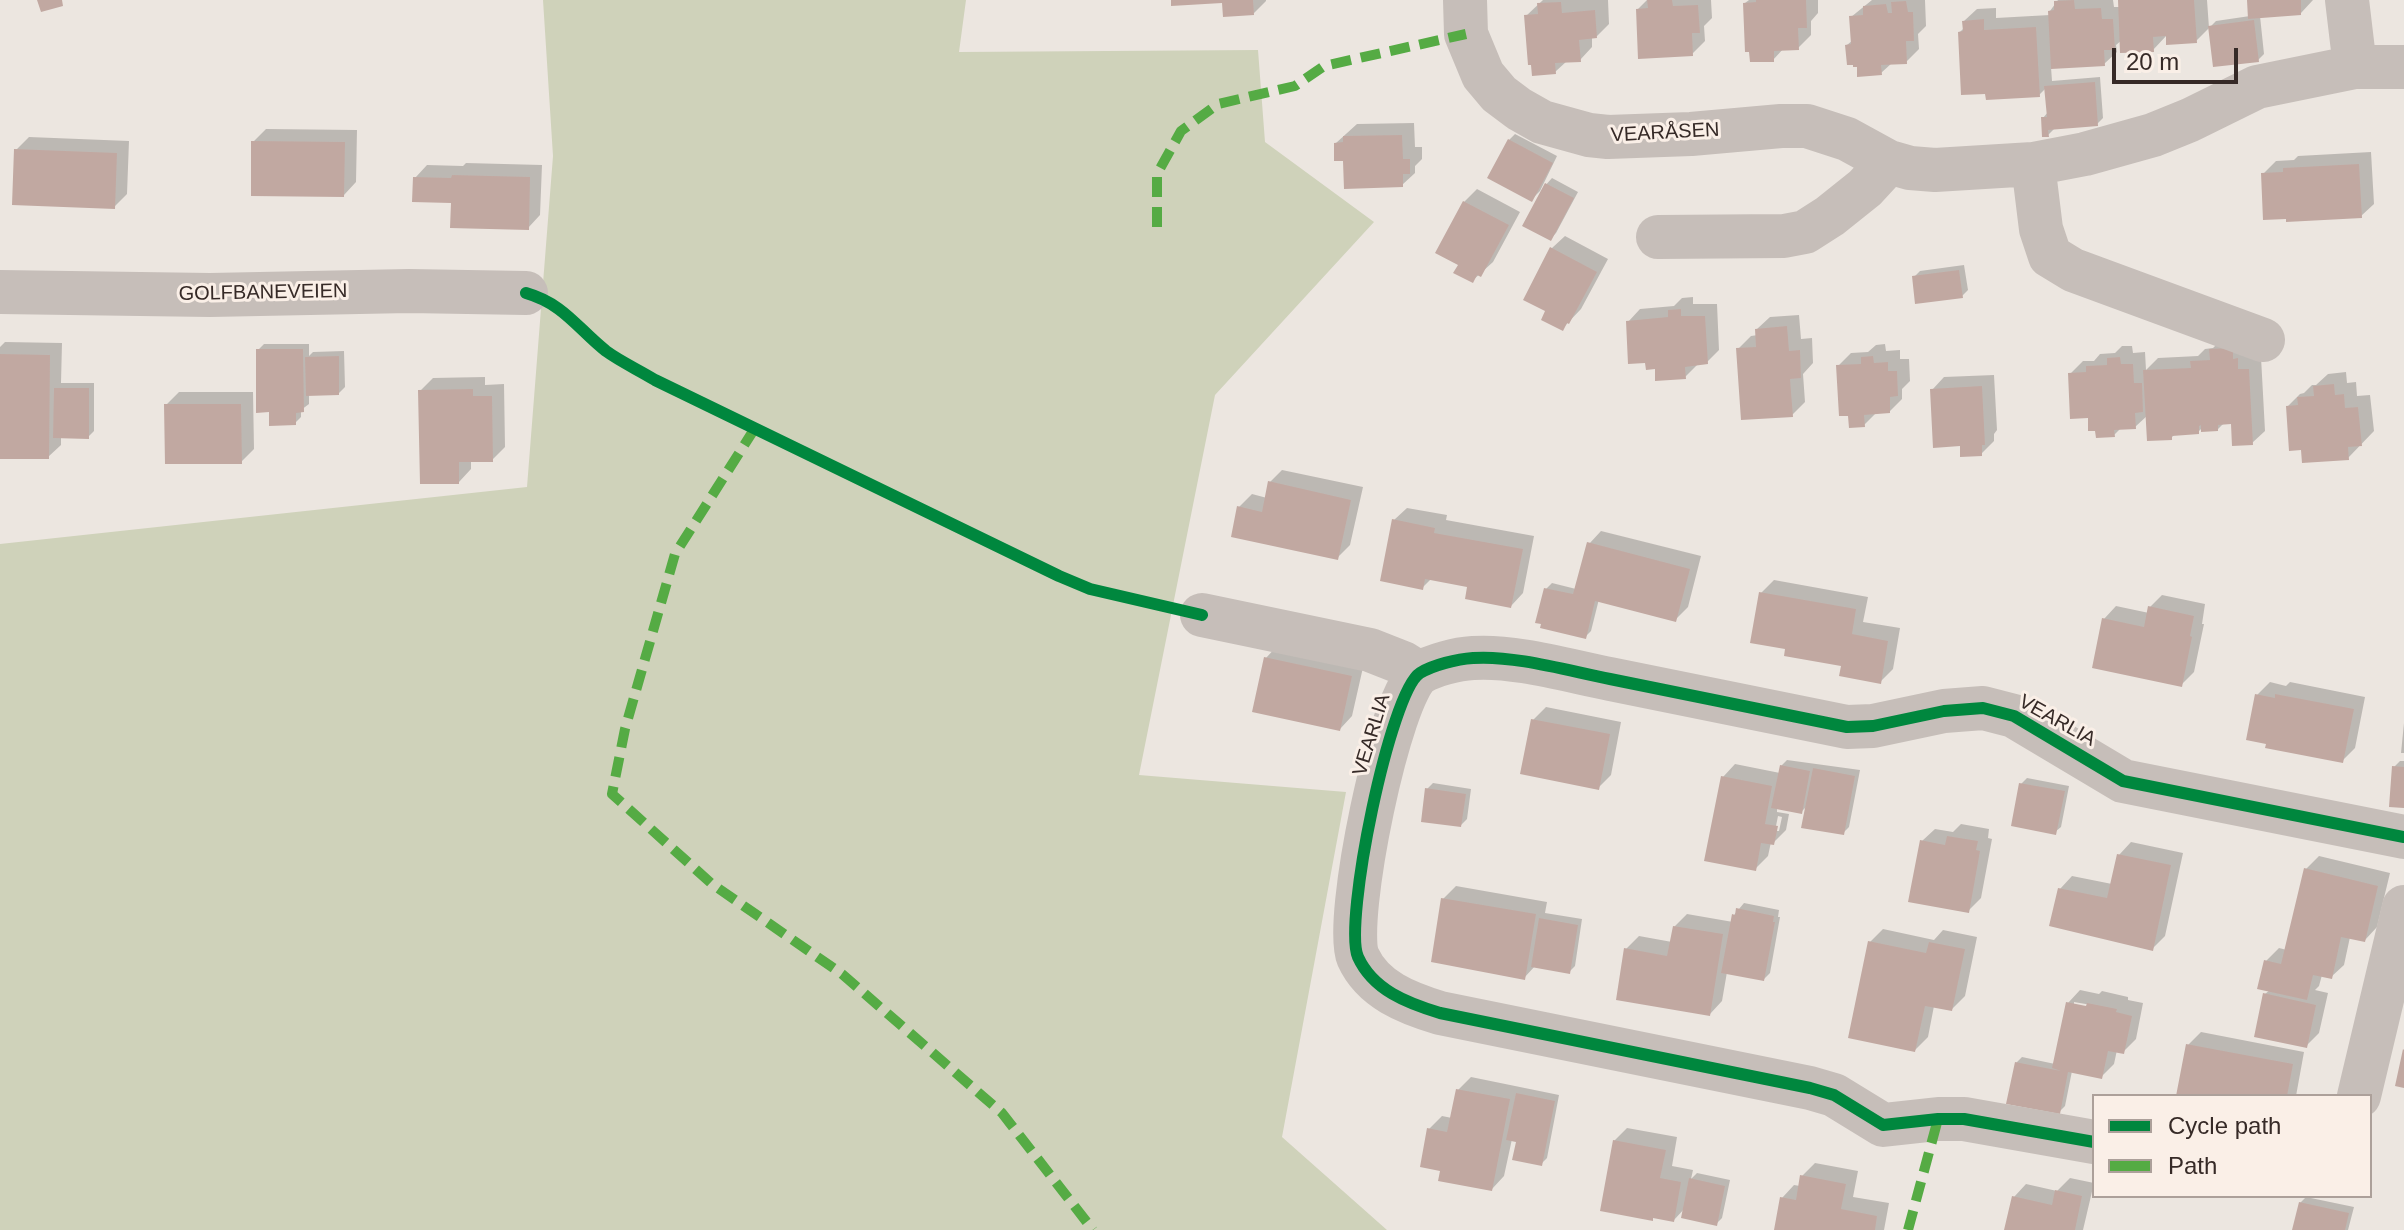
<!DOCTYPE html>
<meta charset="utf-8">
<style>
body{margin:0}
#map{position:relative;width:2404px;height:1230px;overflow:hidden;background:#ece6e0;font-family:Arial,sans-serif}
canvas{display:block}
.legend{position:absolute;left:2092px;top:1094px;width:280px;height:104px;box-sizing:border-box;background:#faefe7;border:2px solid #aca09a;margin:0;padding:10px 14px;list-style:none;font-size:24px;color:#362a27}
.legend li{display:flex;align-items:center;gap:16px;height:40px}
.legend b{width:40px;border:2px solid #aca09a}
.scale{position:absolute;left:2112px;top:48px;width:126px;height:36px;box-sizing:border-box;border:4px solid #362a27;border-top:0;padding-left:10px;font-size:24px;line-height:28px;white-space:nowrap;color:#362a27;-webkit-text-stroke:6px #faefe7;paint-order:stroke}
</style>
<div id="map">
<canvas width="2404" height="1230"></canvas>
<ul class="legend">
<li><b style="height:10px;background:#00873e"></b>Cycle path</li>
<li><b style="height:10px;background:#55ab44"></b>Path</li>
</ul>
<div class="scale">20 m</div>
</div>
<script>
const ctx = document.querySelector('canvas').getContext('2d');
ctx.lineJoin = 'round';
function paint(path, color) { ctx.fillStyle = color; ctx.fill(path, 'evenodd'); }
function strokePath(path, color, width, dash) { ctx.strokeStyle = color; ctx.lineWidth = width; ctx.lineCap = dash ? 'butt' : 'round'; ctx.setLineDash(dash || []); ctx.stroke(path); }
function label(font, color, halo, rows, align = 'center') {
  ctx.font = font + ' Arial,sans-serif'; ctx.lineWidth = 6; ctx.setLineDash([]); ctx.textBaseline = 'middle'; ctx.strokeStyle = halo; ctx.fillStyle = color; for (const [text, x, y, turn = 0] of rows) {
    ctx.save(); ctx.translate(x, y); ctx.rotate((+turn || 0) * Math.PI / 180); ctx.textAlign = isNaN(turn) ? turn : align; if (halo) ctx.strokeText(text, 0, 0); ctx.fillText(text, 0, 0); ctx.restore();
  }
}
const green = new Path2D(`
 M543,0H966L959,52L1258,50L1265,142L1374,222L1215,395L1139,775L1346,792L1282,1137L1387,1230H0V544L527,487L553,156Z`);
const shadow = new Path2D(`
 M1173,0H1266V1L1253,14L1224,1Z
 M1543,0H1608L1609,24L1597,36L1592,37V47L1580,60L1567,61L1555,72L1526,16Z
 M1647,0H1711L1712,18L1704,26L1705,41L1692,54L1638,9Z
 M1749,0H1818V13L1811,21V35L1798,48H1784L1773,60L1745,3Z
 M1872,0H1925L1926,26L1918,34L1919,49L1906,62L1892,63L1881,73L1859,65L1847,45L1853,40L1851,17Z
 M2058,0H2113L2114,7H2120V0H2207L2209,28L2196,41L2167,35L2153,50L2122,40L2116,45L2117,52L2104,64L2051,67L2052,81L2100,77L2103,118L2097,124L2054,129L2048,135L2043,118L2048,112L2046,88L2039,95L1960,32L1964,28V21L1977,9L1996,8V18L2050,15V11Z
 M2249,0H2313L2301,13L2260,16L2264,54L2258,60L2210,27L2216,21L2250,16Z
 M1414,123L1415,147H1422V159L1415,166V173L1402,185L1345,159L1336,143L1357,124Z
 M266,129L357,130L356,182L344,195L253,142Z
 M1515,134L1557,156L1540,191L1532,199L1509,140Z
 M29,137L129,141L127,194L114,207L16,150Z
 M2371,152L2374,204L2361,216L2263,174L2276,161L2294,160L2298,156Z
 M466,163L542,165L540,215L528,228L453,201L415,178L427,165L463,166Z
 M1552,178L1578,192L1556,233L1550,239L1544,187Z
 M1477,189L1520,212L1493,262L1472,281L1460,264L1464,202Z
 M1565,236L1608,259L1581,309L1562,329L1548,310L1552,248Z
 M1964,265L1968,290L1962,296L1914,277L1920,271Z
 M1693,297V304H1717L1719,350L1707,362L1699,363L1685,377L1657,367L1628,322L1640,309L1674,306L1682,298Z
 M1799,315L1801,339L1812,338L1813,363L1803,374L1805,402L1792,415L1738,349L1751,336L1758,335L1757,329L1770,317Z
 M2224,337L2261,357L2265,431L2252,443L2233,422H2225L2218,429L2203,427L2198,432L2176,433L2171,438L2148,415L2135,427L2121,428L2114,435L2090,416L2070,374L2083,361H2094L2100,354L2115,353L2122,346H2132L2133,353L2145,352L2146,370L2158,358L2198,356L2205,349L2213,348Z
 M5,342L62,343L61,383H94V431L88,437H61V445L48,457L0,438V347Z
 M264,344H309V356L313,352L344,351L345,387L339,393H309V404L301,410V417L295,423L271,410L258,350Z
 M1885,344L1886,351L1900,350V359H1909L1910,381L1902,389V399L1890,411L1877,412L1864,425L1838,366L1851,353L1868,352L1876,345Z
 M2346,372L2347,383L2356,382L2357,396L2370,395L2374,431L2348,458L2303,448L2288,406L2300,394L2304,393L2312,385H2316L2328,374Z
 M1994,375L1997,430L1994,434V441L1981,454L1962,444L1932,390L1944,377Z
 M485,377V385L504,384L505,447L492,460H471V469L459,482L420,391L433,378Z
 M179,392H253L254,449L241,462L166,405Z
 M1282,470L1363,487L1350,545L1337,558L1239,507L1252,494L1267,498L1270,482Z
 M1407,508L1447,515L1446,520L1534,536L1523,593L1511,606L1469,585L1432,578L1422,588L1394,520Z
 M1601,531L1701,556L1688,607L1676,619L1599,599L1591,631L1585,637L1543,623L1546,589L1552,583L1576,589L1589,544Z
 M1774,580L1868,597L1863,622L1900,628L1893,669L1880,682L1843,665L1761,593Z
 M2162,595L2205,604L2202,624H2204L2194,672L2182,684L2104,619L2116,606L2149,613L2150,607Z
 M1278,645L1364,663L1352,716L1340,729L1266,658Z
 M2270,682L2286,686L2290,682L2365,697L2355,748L2342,761L2257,695Z
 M1546,707L1621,722L1611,775L1598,788L1533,720Z
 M2404,723V753H2401Z
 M1787,760L1860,770L1849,827L1843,833L1807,806L1801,812L1777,808V812L1789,814L1786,830L1773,843L1771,842L1768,856L1755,869L1723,777L1735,764L1780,773L1781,766ZM1778,816L1782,817L1779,831H1775Z
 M2400,761H2404V806L2394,767Z
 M2027,778L2069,786L2061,827L2055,832L2021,784Z
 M1433,783L1471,789L1467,819L1461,825L1427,789Z
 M1961,824L1989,829L1988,838L1992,839L1981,898L1968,911L1922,841L1935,829L1953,832Z
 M2131,842L2183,853L2165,936L2153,948L2060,889L2072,876L2112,884L2119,855Z
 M2319,856L2390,873L2377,927L2365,940L2350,937L2344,965L2331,977L2322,975L2319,986L2315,990L2328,993L2319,1033L2306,1046L2265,994L2270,990L2266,961L2279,948L2287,950L2306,869Z
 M1456,886L1547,902L1545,913L1582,919L1575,966L1569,972L1535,966L1524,978L1443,899Z
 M1744,903L1779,910L1778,917H1780L1770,973L1764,979L1727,972L1722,1001L1710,1014L1626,949L1639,936L1672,942L1674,927L1687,914L1733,922L1734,915Z
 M1883,929L1934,940L1943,930L1977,937L1965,996L1952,1009L1934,1006L1928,1037L1915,1050L1870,942Z
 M2080,990L2099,994L2102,991L2128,997V1000L2143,1003L2136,1039L2123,1052L2117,1050L2114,1064L2101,1077L2072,1071L2065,1106L2059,1112L2016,1063L2022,1057L2055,1064L2068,1003ZM2074,1002L2097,1006H2074Z
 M2201,1032L2304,1052L2296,1096H2178L2188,1045Z
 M1471,1077L1559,1095L1547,1158L1541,1164L1518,1140L1512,1139L1504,1176L1492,1189L1443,1169L1429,1129L1442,1116L1452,1118L1458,1090Z
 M1627,1128L1677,1137L1672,1166L1693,1170L1691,1179L1697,1173L1730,1180L1722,1218L1716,1224L1685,1208L1674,1220L1614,1141Z
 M1815,1163L1858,1171L1853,1197L1889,1203L1884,1230H1776L1782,1198L1794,1185L1800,1186L1802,1176Z
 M2070,1178L2094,1183L2083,1230H2006L2014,1197L2026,1184L2057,1191Z
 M2306,1197L2354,1207L2348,1230H2294L2300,1203Z`);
const building = new Path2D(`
 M37,0H62L63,6L41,12Z
 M1171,0H1253L1254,15L1223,17L1222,3L1171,6Z
 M1647,0H1672L1673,6L1698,5L1700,33H1692L1693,56L1638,59L1636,9L1648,8Z
 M1756,0H1806L1807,28H1798L1799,50L1774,51V62H1750L1749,52H1745L1743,3L1756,2Z
 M2074,0L2075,9L2101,8L2102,19H2113L2115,50H2104L2105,66L2051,69L2048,11L2054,10V1Z
 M2118,0H2194L2197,43L2166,45V36L2153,37L2154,52L2120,53Z
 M2247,0H2301V15L2248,19Z
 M1906,1L1908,12H1913L1914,41H1906L1907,64L1881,65L1882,75L1857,77V67H1853V65H1847L1845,45L1851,44L1849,16L1863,15V6L1886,4L1888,13H1892L1891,2Z
 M1561,2L1562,13L1595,10L1597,38L1579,40L1581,62L1555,63L1556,74L1532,76L1531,65H1528L1524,15L1538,14L1537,3Z
 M1984,19V30L2036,27L2040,97L1986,100L1985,94L1961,95L1958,32L1963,31L1962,21Z
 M2254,20L2259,62L2213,67L2208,26Z
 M2095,82L2098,126L2048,130L2049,137H2042L2041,117H2047L2044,86Z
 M1402,135L1403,159H1410V174H1403V187L1344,189L1343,161H1334V143L1343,142V136Z
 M1508,139L1553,163L1532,202L1487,178Z
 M251,141L345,142L344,197L251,196Z
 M14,149L117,153L115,209L12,205Z
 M2359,164L2362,218L2286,222V219L2263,220L2261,173L2283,172V168Z
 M452,175L530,177L529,230L450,228L451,203L412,202L413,177L451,178Z
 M1545,183L1574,198L1551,241L1522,226Z
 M1463,201L1509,225L1481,277L1477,275L1473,283L1453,273L1458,265L1435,253Z
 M1550,247L1597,272L1569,324L1567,323L1563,331L1541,320L1545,311L1523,300Z
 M1959,270L1963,298L1915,304L1912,276Z
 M1681,309V316H1705L1708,364L1685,367L1686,379L1655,381V369L1646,370L1645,363L1628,364L1626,321L1668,317V310Z
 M1787,326L1789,351L1800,350L1801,378L1790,379L1793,417L1741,420L1736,348L1756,347L1755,329Z
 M2233,348V359L2238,358V369H2249L2253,445L2232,446L2231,424L2218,425V431L2201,432V425L2199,426V434L2172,436V440L2147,441L2143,370L2191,368L2190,361L2210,360L2209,349Z
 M256,349H303L304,412L296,413V425L269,426V412L256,413Z
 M0,354L50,355L49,459H0Z
 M339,356V395L306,396L305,357Z
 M1873,356L1874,363L1888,362V371H1897L1898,396L1890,397V413L1864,415L1865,427L1849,428L1848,416H1839L1836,365L1861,364V357Z
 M2120,357L2121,364H2133L2134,383H2142L2143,412L2135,413L2136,429L2114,430L2115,437L2096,438L2095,431H2088V418L2070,419L2068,373L2086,372V366L2107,365V358Z
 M2334,384L2335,395L2344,394L2345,408L2358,407L2362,446L2348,447L2349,460L2302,463L2301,450L2289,451L2286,406L2298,405L2297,397L2314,396L2313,386Z
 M1982,386L1985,445H1982V456L1960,457V446L1933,448L1930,389Z
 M54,388H89V439L53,438Z
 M473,389V396H492L493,462H459V484H420L418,390Z
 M164,404H241L242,464H165Z
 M1268,481L1351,500L1338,560L1231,537L1237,506L1262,512Z
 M1392,519L1435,528L1434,533L1523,549L1511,608L1465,599L1467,587L1425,579L1423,590L1380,581Z
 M1587,542L1690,569L1676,622L1595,601L1586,639L1540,628L1541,624L1535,623L1544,588L1573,594Z
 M1759,592L1856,609L1852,634L1888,641L1881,684L1839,676L1841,666L1784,656L1785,649L1750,643Z
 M2148,606L2194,616L2190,636L2192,637L2182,687L2092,668L2102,618L2144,627Z
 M1264,657L1352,676L1340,731L1252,712Z
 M2255,694L2275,698V694L2354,709L2343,763L2265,748L2266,744L2246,740Z
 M1531,719L1610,734L1599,790L1520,774Z
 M1780,765L1810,771L1802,814L1771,808Z
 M2392,766L2404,767V808L2389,807Z
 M1813,768L1855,776L1844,835L1801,828Z
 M1721,776L1772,786L1765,824L1778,826L1774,845L1761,843L1756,871L1704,861Z
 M2019,783L2065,791L2056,835L2011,826Z
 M1425,788L1466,794L1461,827L1421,822Z
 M1947,836L1978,841L1976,850L1980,851L1969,913L1908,902L1920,840L1945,845Z
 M2117,854L2171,865L2153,951L2049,926L2058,888L2107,898Z
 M2304,868L2378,886L2365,942L2341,937L2332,979L2313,975L2307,1000L2257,989L2264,960L2281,964Z
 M1441,898L1536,914L1525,980L1431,962Z
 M1736,908L1774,916L1773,922H1775L1764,981L1721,973L1732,914L1735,915Z
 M1539,918L1578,925L1570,974L1531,967Z
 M1673,926L1723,934L1710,1016L1616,1000L1624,948L1667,956Z
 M1868,941L1926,953L1929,942L1965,949L1952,1011L1925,1006L1915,1052L1848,1038Z
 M2263,993L2316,1005L2307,1048L2254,1037Z
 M2066,1002L2086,1006L2087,1003L2117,1009L2116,1012L2132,1016L2124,1054L2108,1051L2102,1079L2068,1072L2060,1114L2006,1104L2015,1062L2061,1071L2052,1068Z
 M2186,1044L2293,1064L2287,1096H2176Z
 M2403,1049L2404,1050V1088L2395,1086Z
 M1456,1089L1510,1099L1492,1191L1438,1181L1440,1171L1420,1167L1427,1128L1447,1132Z
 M1516,1093L1555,1101L1542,1166L1512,1160L1516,1142L1506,1140Z
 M1613,1140L1666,1150L1660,1178L1681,1182L1674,1222L1653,1218V1221L1600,1211Z
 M1800,1175L1846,1184L1841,1209L1877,1216L1875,1230H1774L1780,1197L1796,1200Z
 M1689,1178L1725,1186L1717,1226L1681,1218Z
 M2055,1190L2082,1196L2075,1230H2004L2012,1196L2052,1205Z
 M2299,1202L2349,1213L2345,1230H2292Z`);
const minor = new Path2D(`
 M1465,0L1466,34L1483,75L1499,94L1519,109L1542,122L1589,135L1608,137L1691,134L1781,126H1807L1847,139L1889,162L1910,168L1935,170L2033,164L2085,154L2153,135L2190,120L2257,87L2355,67H2404
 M2347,0L2355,67
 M2033,164L2041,229L2050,256L2073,270L2263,340
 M1658,237L1784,236L1805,232L1830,216L1865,188L1889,162
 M0,292L210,295L409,291L526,293
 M1202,615L1370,650L1403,663L1419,673
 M2359,1096L2404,907
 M2094,1142L1964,1119H1938L1883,1125L1834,1095L1810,1088L1440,1013C1407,1003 1373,990 1358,957C1343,923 1390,692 1420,673C1433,665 1457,659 1473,658C1514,655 1569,671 1610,679C1689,695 1768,711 1847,727L1873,726L1944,711L1983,708L2014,716L2123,781L2404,837`);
const quiet = new Path2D(`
 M1157,227V174L1181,131L1218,104L1295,86L1324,66L1466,34
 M755,428L675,554L625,729L612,794L712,884L842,974L1002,1113L1093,1230
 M1908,1230L1938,1119`);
const cycleway = new Path2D(`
 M526,293C564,304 577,328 606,351C621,362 639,370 655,380L1059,576L1090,589L1202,615
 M2094,1142L1964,1119H1938L1883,1125L1834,1095L1810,1088L1440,1013C1407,1003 1373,990 1358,957C1343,923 1390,692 1420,673C1433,665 1457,659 1473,658C1514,655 1569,671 1610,679C1689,695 1768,711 1847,727L1873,726L1944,711L1983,708L2014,716L2123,781L2404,837`);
const streetNames = [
 ["VEARÅSEN",1665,133,-3],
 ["GOLFBANEVEIEN",263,293,-1],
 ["VEARLIA",2057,721,29],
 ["VEARLIA",1372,735,-73]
];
paint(green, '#cfd2ba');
paint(shadow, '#0003');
paint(building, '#c1a8a1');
strokePath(minor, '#c6beb9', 44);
strokePath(quiet, '#55ab44', 10, [20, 10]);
strokePath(cycleway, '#00873e', 12);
label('20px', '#362a27', '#faefe7', streetNames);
</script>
